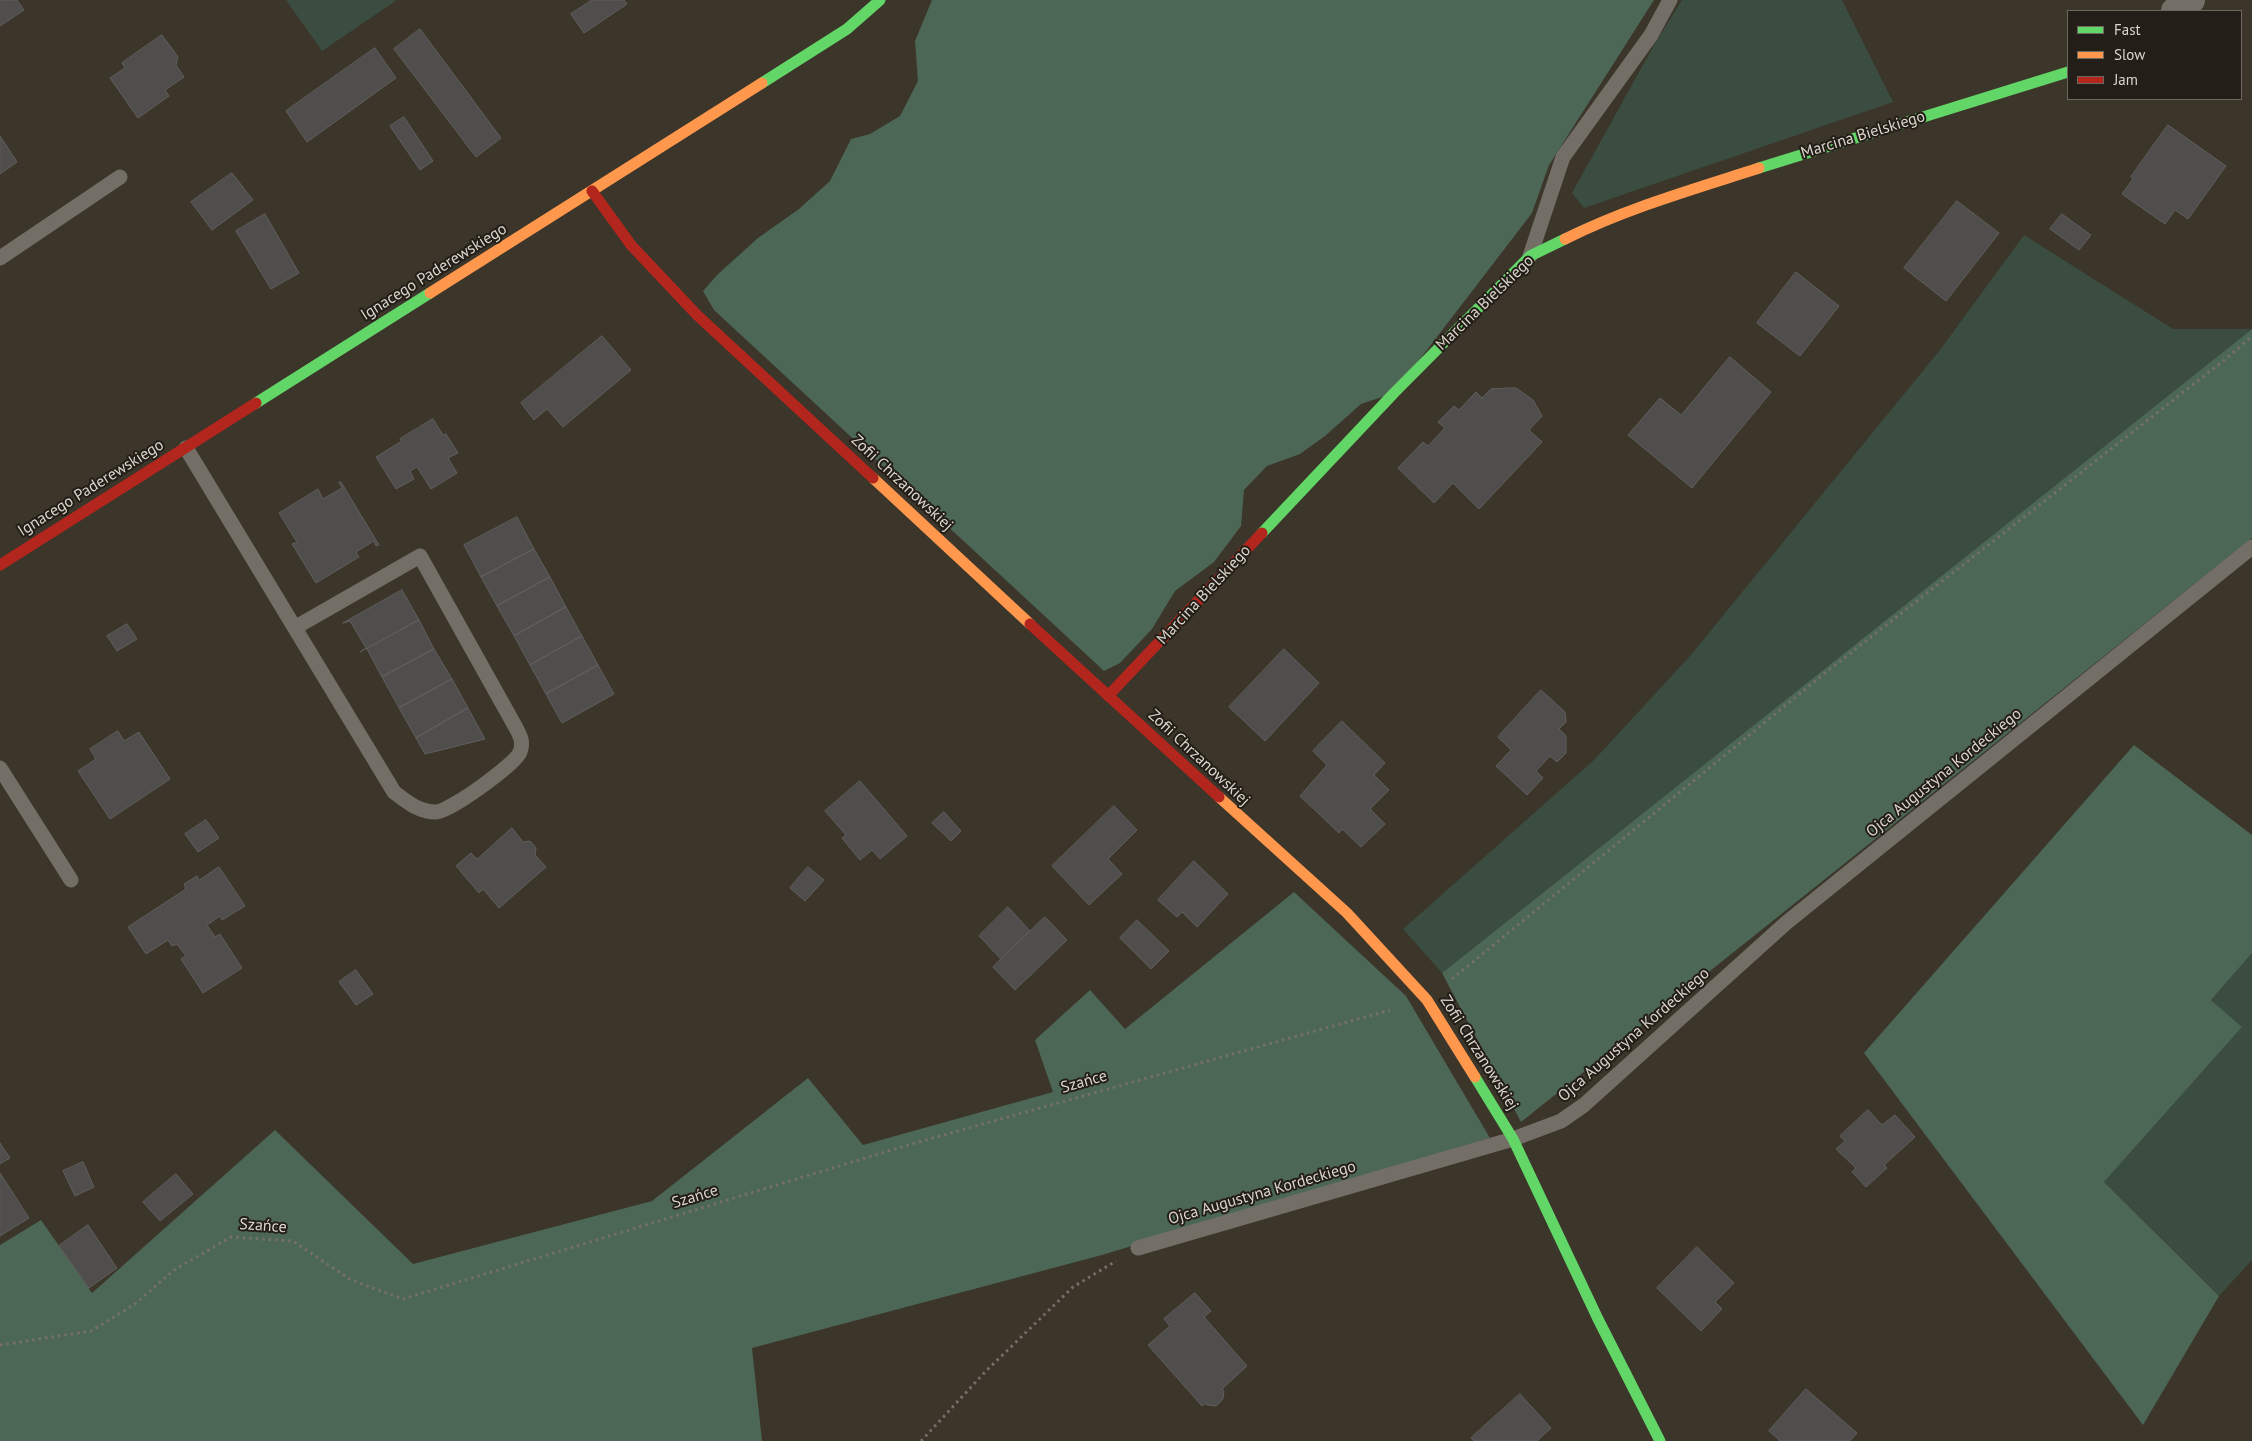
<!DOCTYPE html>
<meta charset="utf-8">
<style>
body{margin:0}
#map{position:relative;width:2252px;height:1441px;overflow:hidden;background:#3b352a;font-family:"PT Sans",sans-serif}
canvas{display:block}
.legend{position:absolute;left:2067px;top:10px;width:175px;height:90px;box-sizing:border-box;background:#231e17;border:1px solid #6d685f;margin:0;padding:6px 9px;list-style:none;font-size:15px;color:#ddd6cc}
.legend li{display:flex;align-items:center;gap:10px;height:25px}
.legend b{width:25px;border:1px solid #6d685f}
</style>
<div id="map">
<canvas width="2252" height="1441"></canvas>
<ul class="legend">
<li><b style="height:6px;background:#63d668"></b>Fast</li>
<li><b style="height:6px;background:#ff974d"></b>Slow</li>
<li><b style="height:6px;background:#b3261e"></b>Jam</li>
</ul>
</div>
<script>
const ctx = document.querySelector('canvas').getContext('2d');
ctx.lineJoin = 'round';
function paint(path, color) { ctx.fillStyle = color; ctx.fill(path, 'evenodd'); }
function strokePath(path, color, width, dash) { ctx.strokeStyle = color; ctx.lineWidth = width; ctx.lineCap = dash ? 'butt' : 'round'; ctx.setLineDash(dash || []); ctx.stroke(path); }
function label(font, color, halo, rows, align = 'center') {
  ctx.font = font + ' "PT Sans",sans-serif'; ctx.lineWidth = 4; ctx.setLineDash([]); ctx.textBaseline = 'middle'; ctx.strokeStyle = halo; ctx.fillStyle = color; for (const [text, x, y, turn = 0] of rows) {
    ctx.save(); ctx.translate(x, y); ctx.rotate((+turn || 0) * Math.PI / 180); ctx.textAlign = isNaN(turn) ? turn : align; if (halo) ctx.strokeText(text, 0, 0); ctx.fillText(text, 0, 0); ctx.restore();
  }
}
const green = new Path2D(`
 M286,0H397L322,51Z
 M1682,0H1842L1893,102L1584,208L1572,193L1654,45Z
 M2024,235L2173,329H2252L1442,973L1403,929L1594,760L1690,656L1940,350Z
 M2252,953V1260L2219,1296L2104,1182L2242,1027L2211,1000Z`);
const forest = new Path2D(`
 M932,0H1654L1549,165L1532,213L1394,393L1361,404L1325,436L1300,454L1267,466L1244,490L1241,526L1214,562L1175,591L1152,629L1120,663L1104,671L714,310L703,291L717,275L758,238L799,209L830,181L851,139L870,134L900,116L918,81L915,41Z
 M2252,329V538L1521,1122L1442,973Z
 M2134,745L2252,835V953L2211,1000L2242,1027L2104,1182L2219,1296L2143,1425L1864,1053Z
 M1294,892L1406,996L1490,1138L1102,1255L752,1348L762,1441H0V1245L41,1220L92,1293L275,1130L413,1264L652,1201L808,1078L863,1145L1053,1092L1035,1040L1090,990L1125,1029Z`);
const building = new Path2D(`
 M0,0H17L24,10L0,26Z
 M592,0H624L627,4L584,33L571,14Z
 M420,29L501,138L476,157L394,49Z
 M162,35L178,57L176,65L184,77L165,90L169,96L138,118L110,78L125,68L122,63Z
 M375,48L396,78L307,142L286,111Z
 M404,117L433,161L420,170L390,126Z
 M2168,125L2226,166L2188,219L2175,210L2165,224L2122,194L2133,179L2131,177Z
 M0,136L17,162L0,174Z
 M232,173L253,200L212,230L191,202Z
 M1957,201L1999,233L1946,301L1904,268Z
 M265,214L299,273L271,289L236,231Z
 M2062,214L2091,235L2079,250L2050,229Z
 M1796,272L1839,306L1800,356L1757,323Z
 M602,336L631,370L563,427L547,409L534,420L521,403Z
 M1730,357L1771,392L1692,488L1628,435L1660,398L1681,415Z
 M1516,388L1533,400L1542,416L1529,430L1542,442L1479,509L1453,483L1434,503L1398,468L1423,442L1428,446L1445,428L1438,422L1454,406L1459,410L1476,392L1482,398L1491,389Z
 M433,419L443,435L446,434L458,453L448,458L457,473L431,489L417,467L410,471L414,479L396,489L376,457L402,441L400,439Z
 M339,482H341L379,545L376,546L374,541L356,552L359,557L316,583L292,544L297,542L279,513L318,489L323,499L342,488Z
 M517,517L534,549L481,577L464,545Z
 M534,549L550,577L497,606L481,577Z
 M550,577L566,607L514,636L497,606Z
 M402,590L419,620L360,652L366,648L350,621L343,623Z
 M566,607L582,636L530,665L514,636Z
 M419,620L434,649L382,677L367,649Z
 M127,624L137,639L117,651L107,636Z
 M582,636L598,665L546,694L530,665Z
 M434,649L452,679L399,708L382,677Z
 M1284,649L1319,683L1265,741L1229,707Z
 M598,665L614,694L562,723L546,694Z
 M452,679L468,708L416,738L399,708Z
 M1541,690L1565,712L1566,722L1559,729L1566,736V753L1557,762L1550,756L1536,771L1543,778L1527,795L1496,766L1511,750L1498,737Z
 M468,708L485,739L425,754L416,738Z
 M1342,721L1385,763L1374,775L1389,790L1370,809L1385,824L1361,847L1342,829L1339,833L1300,796L1327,765L1313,751Z
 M118,731L124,741L139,732L170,779L110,819L78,771L96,759L90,749Z
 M860,781L907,836L880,859L872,850L860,860L842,838L846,835L825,811Z
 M1114,806L1137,830L1108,859L1122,874L1089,905L1052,866Z
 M944,812L961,831L951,841L932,823Z
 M206,820L219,838L198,852L185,834Z
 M512,828L523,842L530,841L536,848L535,855L546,867L499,908L483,889L479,893L456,866L471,853L477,859Z
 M1194,861L1228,894L1197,927L1182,912L1177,917L1158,900Z
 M219,867L245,906L222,920L220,916L207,925L215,937L220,934L242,968L203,993L181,959L186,956L177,944L172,946L168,940L146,954L128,927L186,889L184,884L197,876L199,880Z
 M808,867L824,880L805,901L790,888Z
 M1008,907L1030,931L1001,959L979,936Z
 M1045,917L1067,940L1015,990L993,967Z
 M1137,920L1169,951L1151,969L1120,938Z
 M356,970L373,994L356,1005L339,982Z
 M1868,1110L1882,1125L1895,1115L1915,1137L1884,1165L1887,1168L1866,1187L1852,1172L1856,1168L1836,1149L1845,1141L1840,1136Z
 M0,1143L10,1158L0,1164Z
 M83,1162L94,1187L75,1196L63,1171Z
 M0,1173L29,1218L0,1236Z
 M176,1174L193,1194L160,1221L143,1202Z
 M88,1225L117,1268L89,1288L59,1246Z
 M1697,1247L1734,1283L1715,1302L1722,1309L1701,1331L1657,1288Z
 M1195,1293L1211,1311L1204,1317L1247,1366L1222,1389L1224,1391L1223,1399L1216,1406L1207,1405L1206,1403L1202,1406L1148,1345L1170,1326L1164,1319Z
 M1806,1389L1857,1433L1850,1441H1780L1769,1431Z
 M1520,1394L1551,1428L1537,1441H1474L1471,1438Z`);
const path = new Path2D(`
 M1452,979L1825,673L2227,358L2252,336
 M0,1345L91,1331L135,1304L174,1270L231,1237L293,1241L351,1280L403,1299L908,1145L1390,1010
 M921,1441L986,1371L1073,1287L1116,1261`);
const lane = new Path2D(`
 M1530,256L1563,157L1651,35L1670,0
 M0,258L120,177
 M186,448L394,792C407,802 419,812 436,812C449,812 516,764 520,752C524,742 520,735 515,726L420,556L296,627
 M0,768L71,880
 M1138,1248L1513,1139L1561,1121L1584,1105L1786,923L2252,547`);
const street = new Path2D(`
 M2175,11L2191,0`);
const fast = new Path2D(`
 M762,83L847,29L880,0
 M1759,168L2068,72
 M256,403L430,293
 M1262,533L1394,393L1530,256L1565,239
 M1475,1077L1513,1139L1598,1319L1660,1441`);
const slow = new Path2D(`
 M1565,239C1627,208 1694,189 1759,168
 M430,293L762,83
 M873,478L1030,624
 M1219,797L1347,913L1427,1000L1475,1077`);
const jam = new Path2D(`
 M592,191L631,245L697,315L873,478
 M0,565L256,403
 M1030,624L1219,797
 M1108,696L1262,533`);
const streetNames = [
 ["Marcina Bielskiego",1863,135,-17],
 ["Ignacego Paderewskiego",434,272,-32],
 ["Marcina Bielskiego",1485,303,-44],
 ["Zofii Chrzanowskiej",902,483,43],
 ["Ignacego Paderewskiego",91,488,-32],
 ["Marcina Bielskiego",1204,595,-47],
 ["Zofii Chrzanowskiej",1199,758,43],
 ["Ojca Augustyna Kordeckiego",1944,773,-39],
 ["Ojca Augustyna Kordeckiego",1634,1035,-41],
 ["Zofii Chrzanowskiej",1479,1053,58],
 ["Szańce",1084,1082,-16],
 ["Ojca Augustyna Kordeckiego",1262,1193,-16],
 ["Szańce",695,1197,-17],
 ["Szańce",263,1226,4]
];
paint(green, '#3a4d40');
paint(forest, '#4d6756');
paint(building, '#504e4d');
strokePath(building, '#615f5e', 1);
strokePath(path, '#757069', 3, [2.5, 4]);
strokePath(lane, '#736f66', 15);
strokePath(street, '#736f66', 28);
strokePath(fast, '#63d668', 11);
strokePath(slow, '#ff974d', 11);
strokePath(jam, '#b3261e', 11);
label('16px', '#ddd6cc', '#231e17', streetNames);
</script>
